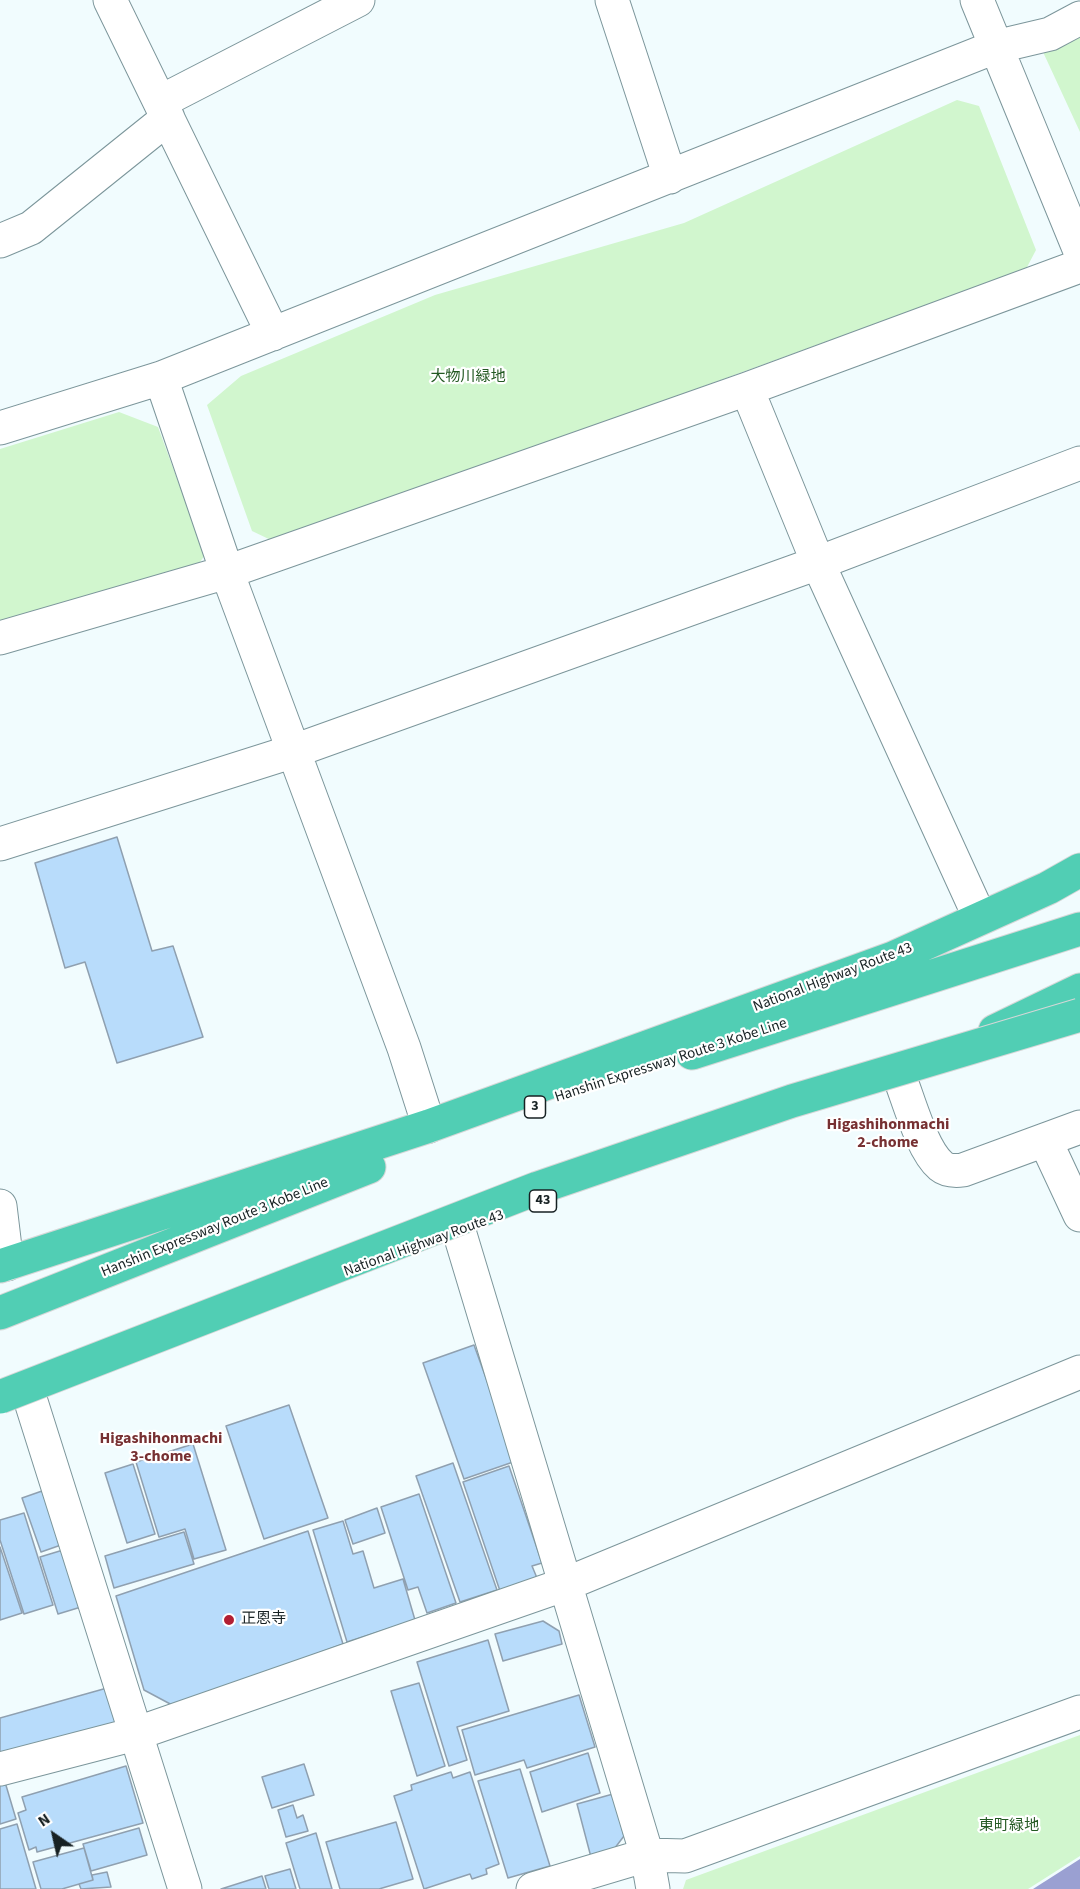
<!DOCTYPE html>
<meta charset="utf-8">
<style>
body{margin:0}
#map{position:relative;width:1080px;height:1889px;overflow:hidden;background:#f1fcfe;font-family:"Source Sans 3",sans-serif}
canvas{display:block}
.north{position:absolute;left:24px;top:1805px;width:60px;height:60px;-webkit-text-stroke:4px #fff;paint-order:stroke;rotate:326deg;font-size:16px;font-weight:700;line-height:24px;text-align:center;color:#172123}
.north::after{content:'';display:block;margin:auto;width:21px;height:27px;background:#172123;clip-path:polygon(50% 0,100% 100%,50% 72%,0 100%)}
</style>
<div id="map">
<canvas width="1080" height="1889"></canvas>
<div class="north">N</div>
</div>
<script>
const ctx = document.querySelector('canvas').getContext('2d');
ctx.lineJoin = 'round';
function paint(path, color) { ctx.fillStyle = color; ctx.fill(path, 'evenodd'); }
function strokePath(path, color, width, dash) { ctx.strokeStyle = color; ctx.lineWidth = width; ctx.lineCap = dash ? 'butt' : 'round'; ctx.setLineDash(dash || []); ctx.stroke(path); }
function label(font, color, halo, rows, align = 'center') {
  ctx.font = font + ' "Source Sans 3","Noto Sans JP",sans-serif'; ctx.lineWidth = 4.5; ctx.setLineDash([]); ctx.textBaseline = 'middle'; ctx.strokeStyle = halo; ctx.fillStyle = color; for (const [text, x, y, turn = 0] of rows) {
    ctx.save(); ctx.translate(x, y); ctx.rotate((+turn || 0) * Math.PI / 180); ctx.textAlign = isNaN(turn) ? turn : align; if (halo) ctx.strokeText(text, 0, 0); ctx.fillText(text, 0, 0); ctx.restore();
  }
}
const green = new Path2D(`
 M1080,37V132L1043,52Z
 M957,100L979,106L1036,250L1026,269L275,542L252,531L207,405L241,376L435,295L684,223Z
 M119,412L158,427L205,555L195,569L0,626V449Z
 M1080,1735V1856L1028,1889H683L686,1880Z`);
const water = new Path2D(`
 M1080,1859V1889H1033Z`);
const building = new Path2D(`
 M117,837L152,951L173,946L203,1037L117,1063L85,962L65,968L35,863Z
 M474,1345L516,1461L464,1479L423,1363Z
 M289,1405L328,1518L264,1539L226,1426Z
 M193,1444L226,1550L194,1559L185,1529L159,1537L136,1462Z
 M453,1463L497,1590L460,1602L416,1476Z
 M133,1464L155,1534L127,1543L105,1473Z
 M509,1466L542,1563L532,1566L537,1578L500,1591L463,1482Z
 M42,1491L61,1545L41,1552L22,1498Z
 M419,1494L456,1603L427,1613L418,1587L408,1590L381,1507Z
 M377,1508L385,1533L353,1544L345,1520Z
 M24,1513L53,1605L24,1614L0,1540V1520Z
 M343,1521L353,1554L363,1551L374,1588L403,1579L415,1620L347,1642L313,1530Z
 M308,1531L343,1644L174,1706L144,1690L116,1596Z
 M184,1532L194,1564L114,1588L105,1556Z
 M0,1547L22,1613L0,1620Z
 M63,1550L81,1607L58,1614L40,1557Z
 M543,1621L559,1631L562,1644L503,1661L495,1634Z
 M488,1640L509,1711L457,1727L467,1760L449,1766L417,1662Z
 M419,1683L445,1766L417,1776L391,1691Z
 M107,1688L118,1727L0,1760V1718Z
 M579,1695L595,1747L527,1768L524,1760L475,1775L462,1730Z
 M588,1753L600,1793L542,1812L530,1772Z
 M304,1764L314,1795L272,1808L262,1777Z
 M126,1766L143,1823L37,1852L36,1847L29,1850L18,1813L26,1810L22,1797Z
 M520,1769L550,1866L508,1878L478,1781Z
 M451,1772L453,1778L470,1772L499,1864L486,1869L487,1874L472,1879L470,1874L424,1889L394,1796L412,1790L411,1785Z
 M5,1782L16,1819L0,1824V1783Z
 M613,1794L624,1836L608,1857L592,1861L577,1804Z
 M293,1805L297,1818L303,1815L308,1831L286,1837L278,1810Z
 M396,1822L413,1879L379,1889H340L326,1842Z
 M17,1824L36,1889H0V1829Z
 M139,1828L147,1855L91,1871L83,1844Z
 M316,1833L332,1889H300L286,1843Z
 M84,1848L93,1880L62,1889H41L33,1862Z
 M290,1869L296,1889H269L265,1876Z
 M107,1872L111,1887L81,1889L79,1884L93,1880L92,1875Z
 M262,1876L266,1889H221Z`);
const street = new Path2D(`
 M110,0L273,334
 M612,0L670,177
 M977,0L1080,251
 M160,102L358,0
 M0,241L31,228L168,118
 M161,378L227,572L404,1048L429,1126
 M747,389L818,563L980,918
 M0,428L161,378L995,47L1050,34L1080,18
 M0,638L227,572L747,389L1080,266
 M0,844L294,751L818,563L1080,463
 M898,1073C908,1097 921,1149 941,1166C947,1171 955,1171 963,1170L1080,1127
 M1045,1140L1080,1215
 M0,1206L7,1264
 M459,1231L647,1855L653,1889
 M27,1389L185,1889
 M0,1769L135,1734L566,1584L1080,1372
 M533,1889L647,1855L685,1856L1080,1712`);
const highway = new Path2D(`
 M995,1031L1080,990
 M692,1053L1080,929
 M0,1266L429,1126L893,958L1048,888L1080,870
 M0,1313L369,1167`);
const highwayBridge = new Path2D(`
 M0,1397L538,1188L792,1101L1080,1015`);
const markers = [
 [229,1620,6,"#b21f33"]
];
const shields = [
 [535,1107,21],
 [543,1201,27]
];
const shieldNames = [
 ["3",535,1107],
 ["43",543,1201]
];
const parkNames = [
 ["大物川緑地",468,378],
 ["東町緑地",1009,1827]
];
const streetNames = [
 ["National Highway Route 43",833,978,-21],
 ["Hanshin Expressway Route 3 Kobe Line",671,1061,-18],
 ["Hanshin Expressway Route 3 Kobe Line",215,1228,-22],
 ["National Highway Route 43",424,1244,-20]
];
const poiNames = [
 ["正恩寺",241,1620]
];
const neighbourhoodNames = [
 ["Higashihonmachi",888,1125],
 ["2-chome",888,1143],
 ["Higashihonmachi",161,1439],
 ["3-chome",161,1457]
];
paint(green, '#d1f6ce');
paint(water, '#9aa0d2');
paint(building, '#b8dcfb');
strokePath(building, '#8fa0b0', 1.5);
strokePath(street, '#7c969b', 35);
strokePath(highway, '#d5d7d7', 35);
strokePath(street, '#fff', 33);
strokePath(highway, '#51ceb4', 33);
strokePath(highwayBridge, '#d5d7d7', 35, []);
strokePath(highwayBridge, '#51ceb4', 33);
for (const [x, y, r, color] of markers) { const dot = new Path2D(); dot.arc(x, y, r, 0, 2 * Math.PI); ctx.fillStyle = color; ctx.fill(dot); strokePath(dot, '#fff', 2); }
for (const [x, y, w] of shields) { const box = new Path2D(); box.roundRect(x - w / 2, y - 11, w, 22, 4.5); ctx.fillStyle = '#fff'; ctx.fill(box); strokePath(box, '#172123', 1.5); }
label('bold 14px', '#172123', null, shieldNames);
label('15px', '#235922', '#fff', parkNames);
label('15px', '#172123', '#fff', streetNames);
label('15px', '#172123', '#fff', poiNames, 'left');
label('bold 16px', '#773032', '#fff', neighbourhoodNames);
</script>
